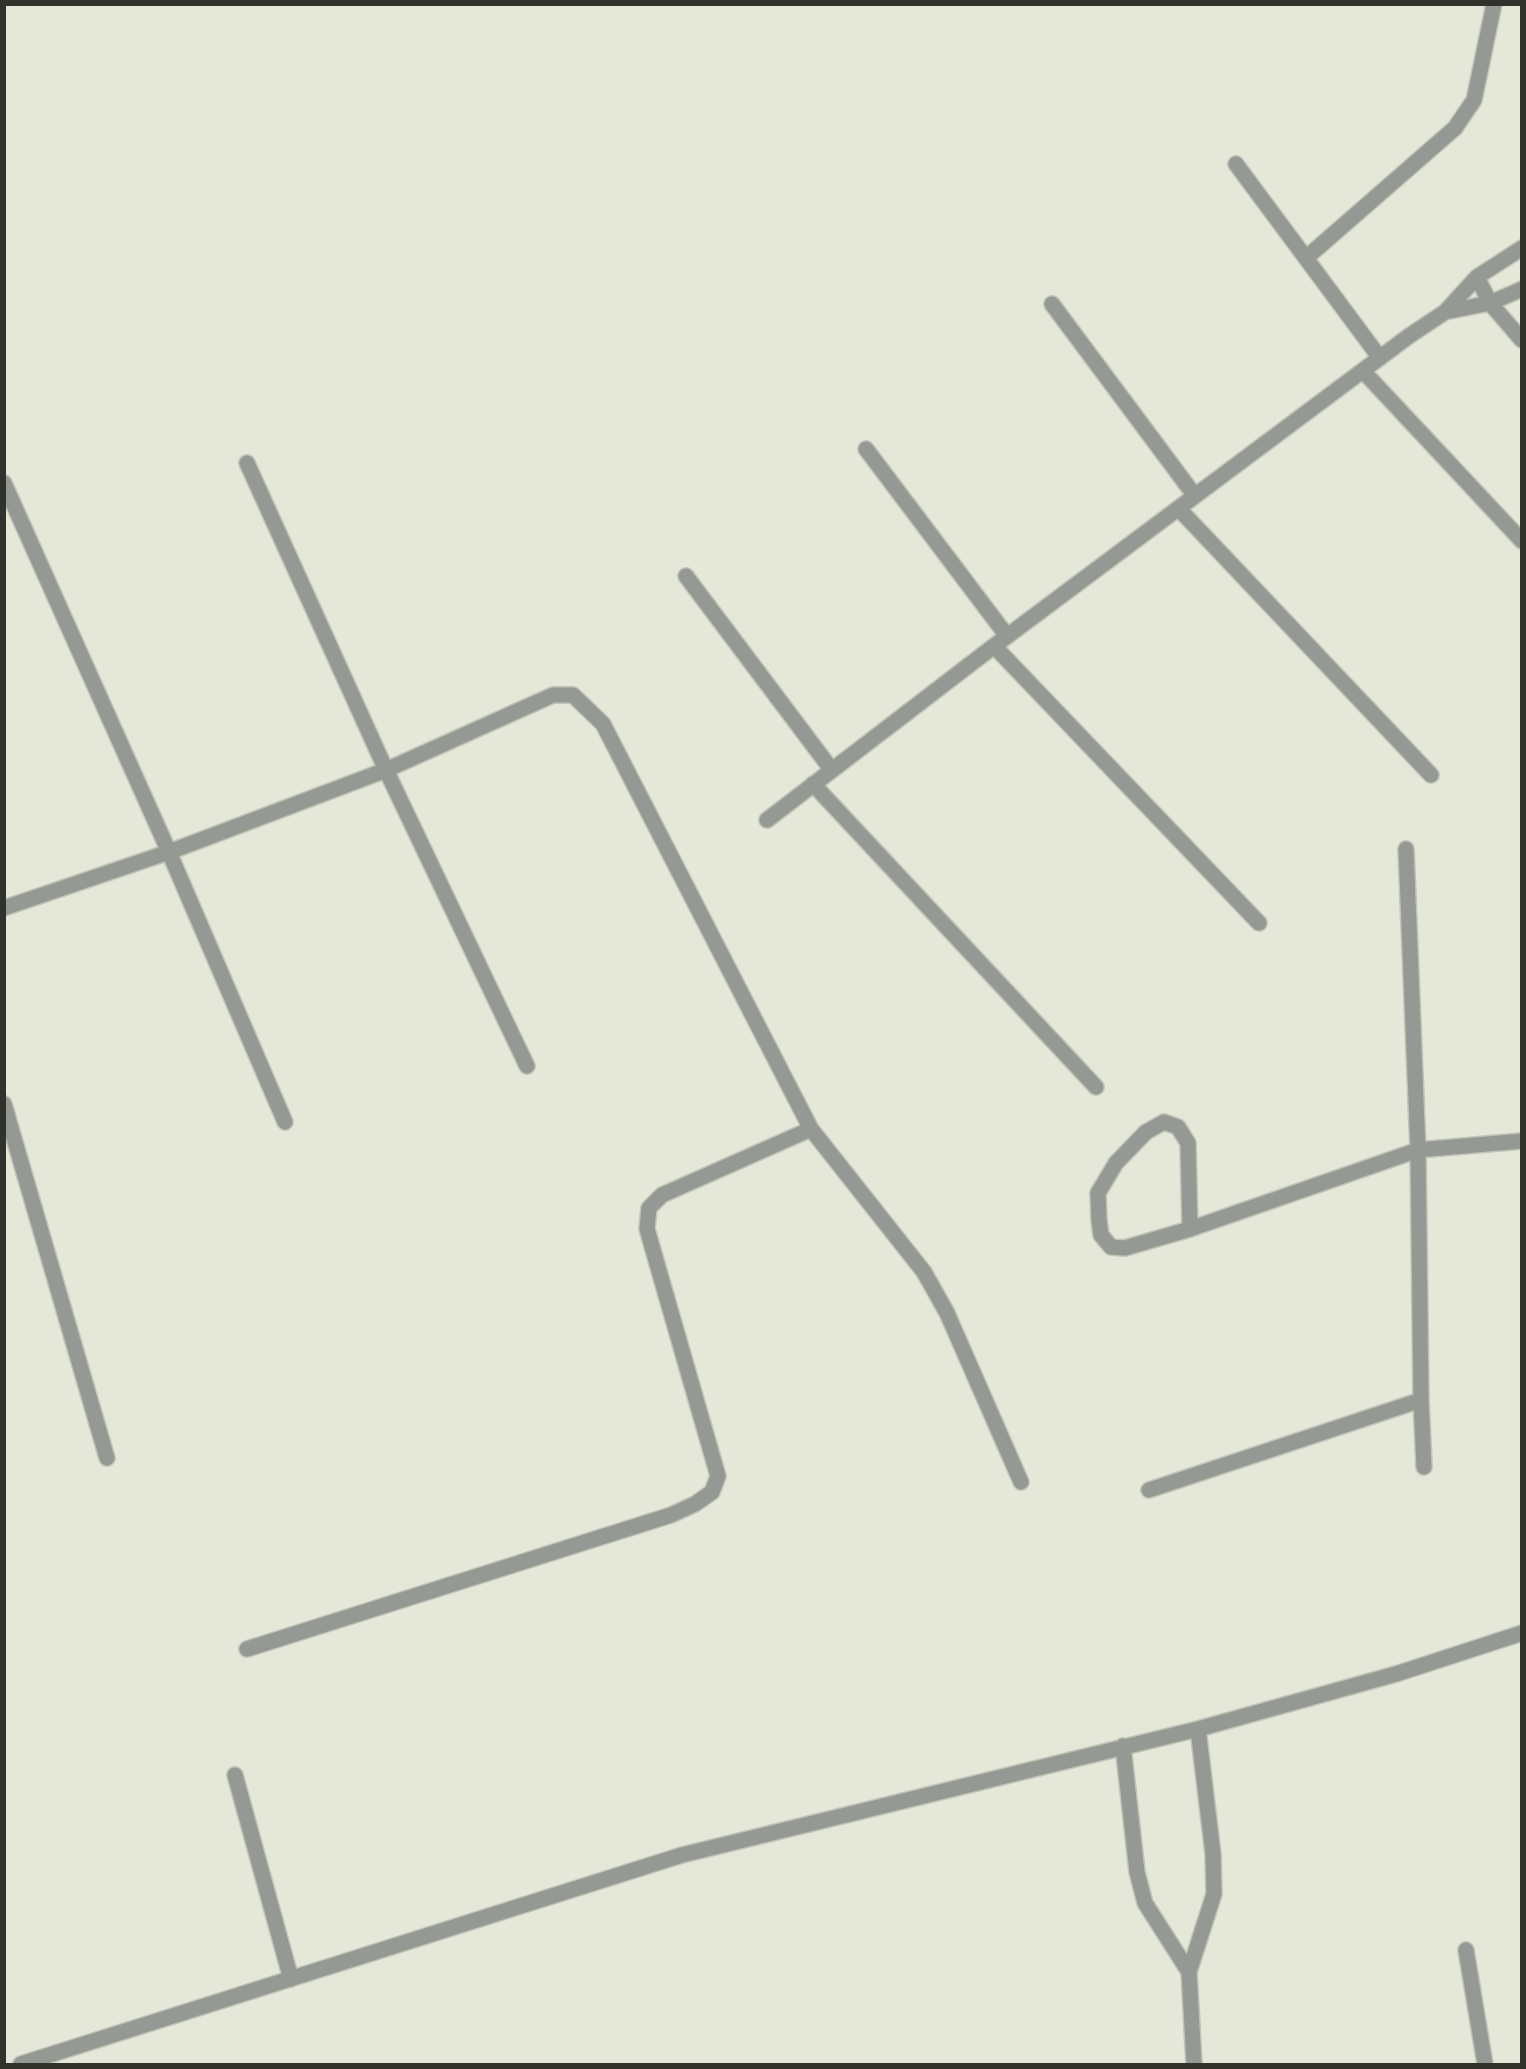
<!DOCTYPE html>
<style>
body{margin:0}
#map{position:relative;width:1526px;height:2069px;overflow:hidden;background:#e5e8d9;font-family:"Asap Condensed",sans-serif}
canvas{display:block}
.frame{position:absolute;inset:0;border:6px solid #31322c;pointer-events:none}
</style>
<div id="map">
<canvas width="1526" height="2069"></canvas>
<div class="frame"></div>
</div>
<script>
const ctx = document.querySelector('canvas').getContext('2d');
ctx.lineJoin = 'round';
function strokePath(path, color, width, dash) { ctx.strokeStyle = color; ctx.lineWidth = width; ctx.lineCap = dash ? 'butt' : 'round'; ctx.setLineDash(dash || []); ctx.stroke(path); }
const minor = new Path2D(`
 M1236,164L1380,358
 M1306,258L1455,128L1474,100L1494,4
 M1477,277L1490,303L1522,340
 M1052,304L1195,496
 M1445,312L1490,303L1522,289
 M1363,371L1522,541
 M866,449L1007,636
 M247,463L386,770L527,1066
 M4,483L169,852L285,1122
 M1179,509L1431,775
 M686,576L831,769
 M994,646L1259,923
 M813,784L1096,1087
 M767,820L994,646L1409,336L1445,312L1477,277L1522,248
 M1406,849L1418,1150L1421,1400L1424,1467
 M4,908L169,852L386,770L553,695H573L603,724L811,1129L924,1272L947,1313L1021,1482
 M4,1104L107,1458
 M1190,1229L1188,1143L1178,1127L1164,1122L1146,1132L1116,1163L1098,1193L1099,1220L1101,1235L1111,1247L1125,1248L1190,1229L1418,1150L1522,1141
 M1149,1490L1421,1400
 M247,1649L671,1515L695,1504L712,1492L718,1476L647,1229L649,1208L662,1195L811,1129
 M1123,1746L1137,1872L1145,1903L1189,1972
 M235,1775L291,1979
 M1466,1950L1485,2064
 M21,2064L682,1855L1198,1729L1396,1674L1522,1633
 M1194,2064L1189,1972L1214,1894L1213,1854L1198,1729`);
strokePath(minor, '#c1c4b6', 18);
strokePath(minor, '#949994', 15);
</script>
